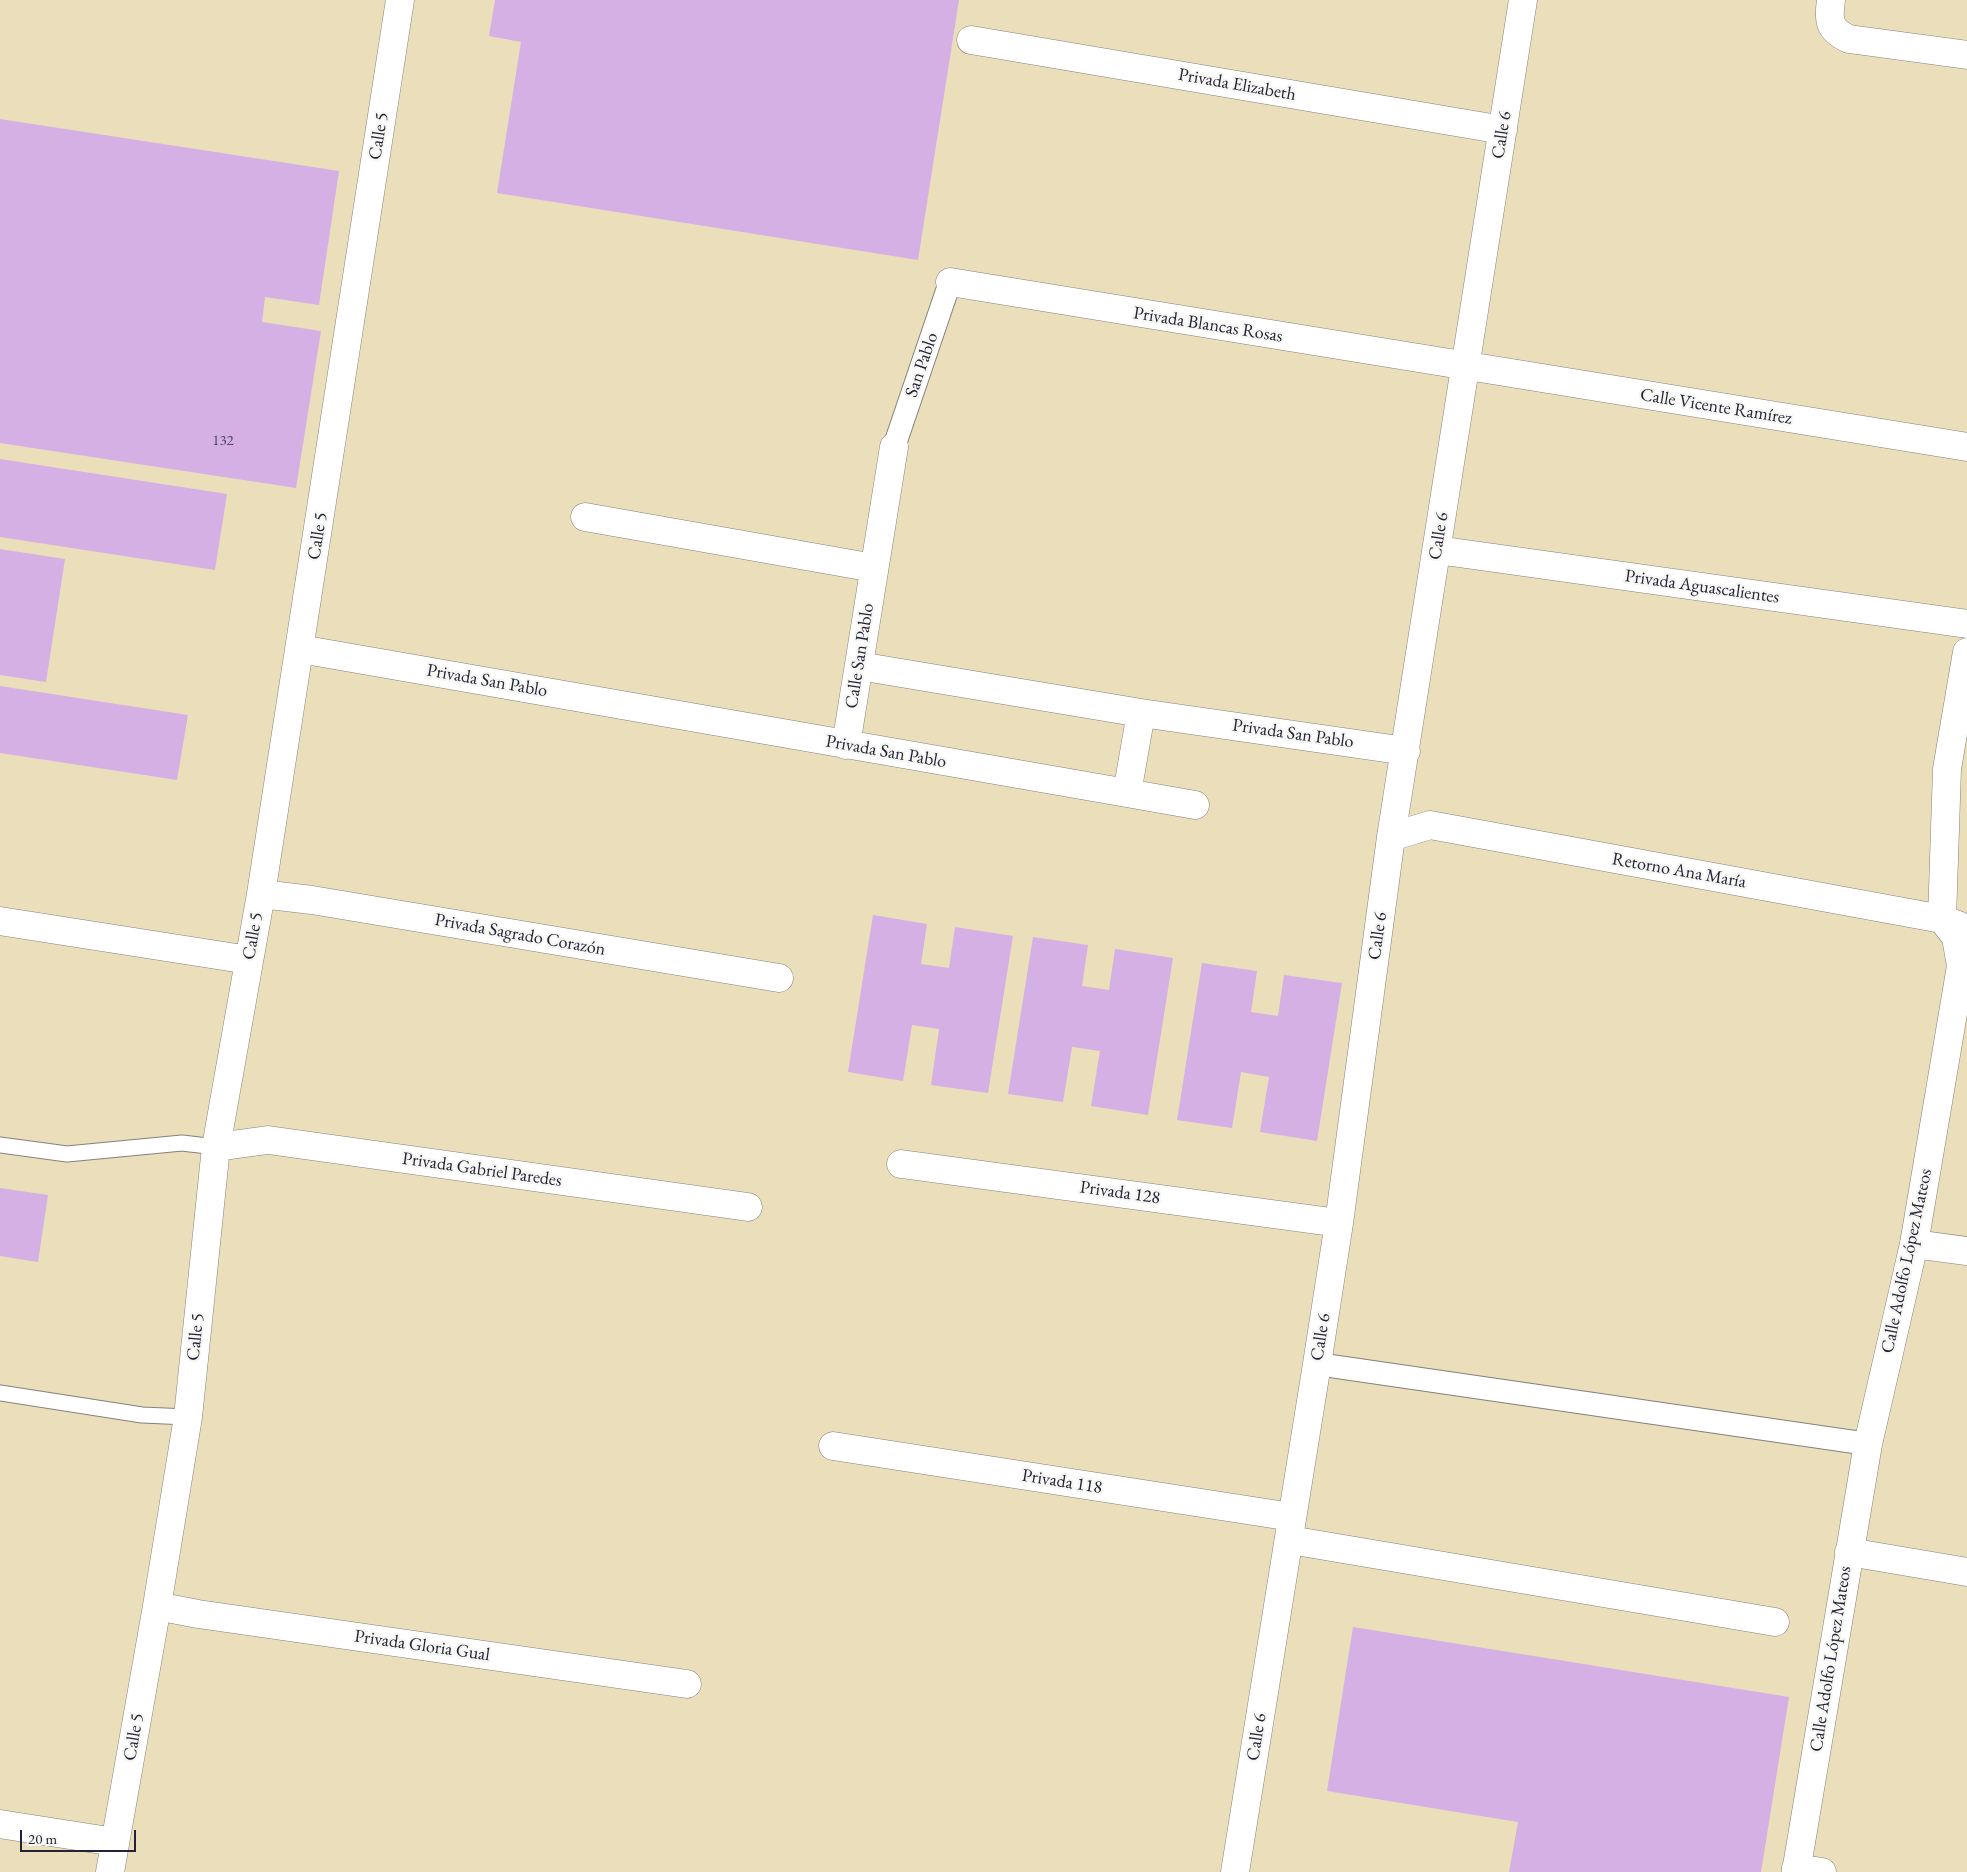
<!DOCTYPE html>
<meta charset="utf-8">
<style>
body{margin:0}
#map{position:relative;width:1967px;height:1872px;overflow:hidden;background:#ebdebb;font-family:"EB Garamond",serif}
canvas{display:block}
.scale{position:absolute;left:20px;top:1830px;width:116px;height:22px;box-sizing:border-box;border:2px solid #22223b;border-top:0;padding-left:6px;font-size:15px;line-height:18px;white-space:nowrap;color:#22223b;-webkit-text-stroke:4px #f6f6f2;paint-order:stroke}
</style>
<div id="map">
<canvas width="1967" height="1872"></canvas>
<div class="scale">20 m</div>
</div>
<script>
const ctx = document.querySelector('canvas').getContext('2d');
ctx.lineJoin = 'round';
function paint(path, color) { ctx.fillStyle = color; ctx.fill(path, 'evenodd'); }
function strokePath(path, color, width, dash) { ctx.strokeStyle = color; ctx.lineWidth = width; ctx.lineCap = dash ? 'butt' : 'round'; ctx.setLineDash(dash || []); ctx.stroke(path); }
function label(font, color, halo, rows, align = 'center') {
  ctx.font = font + ' "EB Garamond",serif'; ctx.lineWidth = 4.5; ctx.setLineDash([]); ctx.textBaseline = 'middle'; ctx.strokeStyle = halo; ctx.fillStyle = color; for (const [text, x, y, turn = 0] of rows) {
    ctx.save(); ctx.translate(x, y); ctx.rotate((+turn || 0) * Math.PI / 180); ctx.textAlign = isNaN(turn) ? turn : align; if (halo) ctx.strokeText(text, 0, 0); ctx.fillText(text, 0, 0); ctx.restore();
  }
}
const building = new Path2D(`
 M495,0H959L918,260L497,193L521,42L489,36Z
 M0,119L339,171L319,305L265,297L262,322L321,331L296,488L0,443Z
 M0,459L227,494L215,570L0,537Z
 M0,549L65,559L46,682L0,675Z
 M0,686L188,715L177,780L0,753Z
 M873,915L927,924L921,964L949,968L955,927L1013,936L988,1093L931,1085L939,1029L912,1025L903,1081L848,1072Z
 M1033,937L1088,945L1082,986L1109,990L1115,949L1173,958L1148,1115L1091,1106L1100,1051L1072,1047L1063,1102L1008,1094Z
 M1202,963L1257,971L1251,1012L1278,1016L1284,975L1342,983L1317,1141L1260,1132L1269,1077L1241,1072L1232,1128L1177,1120Z
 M0,1188L48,1195L38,1262L0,1256Z
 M1353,1627L1789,1697L1761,1872H1509L1518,1822L1327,1791Z`);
const service = new Path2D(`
 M0,1145L67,1154L182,1143L216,1147
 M0,1393L142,1415L188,1417`);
const pedestrian = new Path2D(`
 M894,447L950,282
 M1317,1364L1868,1444`);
const minor = new Path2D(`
 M1831,0C1828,21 1829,30 1849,39L1967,55
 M971,40L1503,130
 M950,282L1967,447
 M585,517L874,568
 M1437,550L1967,624
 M300,649L1127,793L1141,713L1406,751
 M859,666L1141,713
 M846,745L894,447
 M1127,793L1195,805
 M1391,837L1430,825L1942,919L1958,925
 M261,894L312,900L779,978
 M0,921L249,960
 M216,1147L268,1140L748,1207
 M901,1164L1339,1223
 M1914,1244L1967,1251
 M833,1446L1292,1517
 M1290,1540L1775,1622
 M1849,1552L1967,1572
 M157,1606L198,1614L687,1684
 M0,1824L115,1842
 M1796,1868L1822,1872
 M110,1872L157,1606L188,1417L216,1147L261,894L400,0
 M1235,1872L1317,1364L1339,1223L1391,837L1523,0
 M1796,1872L1868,1444L1914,1244L1961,966L1956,937L1942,919L1947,769L1967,652`);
const numberNames = [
 ["132",223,441]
];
const streetNames = [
 ["Privada Elizabeth",1237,85,10],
 ["Calle 6",1502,135,-81],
 ["Calle 5",379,136,-81],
 ["Privada Blancas Rosas",1208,325,9],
 ["San Pablo",922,365,-71],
 ["Calle Vicente Ramírez",1716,407,9],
 ["Calle 5",318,536,-81],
 ["Calle 6",1439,536,-81],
 ["Privada Aguascalientes",1702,587,8],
 ["Calle San Pablo",860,656,-81],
 ["Privada San Pablo",487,681,10],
 ["Privada San Pablo",1293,734,8],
 ["Privada San Pablo",886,752,10],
 ["Retorno Ana María",1679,871,10],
 ["Privada Sagrado Corazón",520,935,10],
 ["Calle 5",253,936,-80],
 ["Calle 6",1378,936,-82],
 ["Privada Gabriel Paredes",482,1170,8],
 ["Privada 128",1120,1193,8],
 ["Calle Adolfo López Mateos",1907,1261,-78],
 ["Calle 5",196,1337,-84],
 ["Calle 6",1321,1337,-81],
 ["Privada 118",1062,1482,9],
 ["Privada Gloria Gual",422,1646,8],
 ["Calle Adolfo López Mateos",1831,1659,-81],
 ["Calle 5",134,1737,-80],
 ["Calle 6",1257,1737,-81]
];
paint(building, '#d5b0e5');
strokePath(service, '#86807b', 17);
strokePath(pedestrian, '#86807b', 24);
strokePath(minor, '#86807b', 29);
strokePath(service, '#fff', 15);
strokePath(pedestrian, '#fff', 22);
strokePath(minor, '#fff', 28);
label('15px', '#4f4666', null, numberNames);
label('18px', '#22223b', '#f6f6f2', streetNames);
</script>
